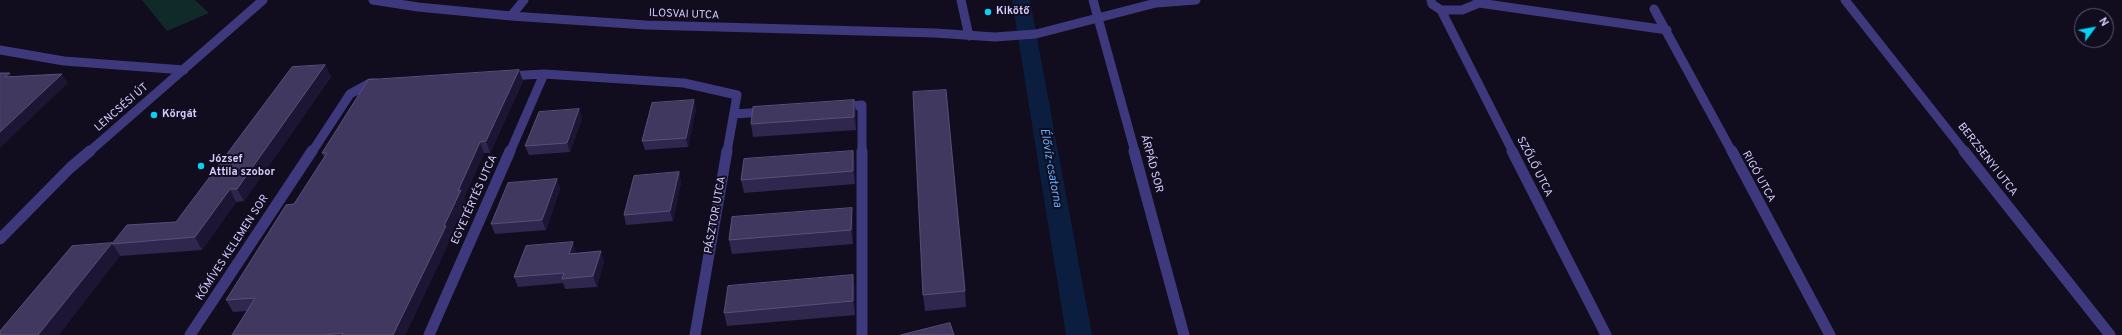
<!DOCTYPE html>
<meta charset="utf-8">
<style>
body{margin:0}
#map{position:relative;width:2122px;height:335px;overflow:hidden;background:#110d1f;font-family:Overpass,sans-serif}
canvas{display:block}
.north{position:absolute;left:2074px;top:8px;width:40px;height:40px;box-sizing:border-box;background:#110d1f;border:1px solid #5f5a78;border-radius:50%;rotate:58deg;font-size:11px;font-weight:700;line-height:16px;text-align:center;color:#d4cdfe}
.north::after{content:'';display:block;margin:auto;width:14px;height:18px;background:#06d2f1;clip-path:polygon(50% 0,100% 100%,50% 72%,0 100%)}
</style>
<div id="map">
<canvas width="2122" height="335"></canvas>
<div class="north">N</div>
</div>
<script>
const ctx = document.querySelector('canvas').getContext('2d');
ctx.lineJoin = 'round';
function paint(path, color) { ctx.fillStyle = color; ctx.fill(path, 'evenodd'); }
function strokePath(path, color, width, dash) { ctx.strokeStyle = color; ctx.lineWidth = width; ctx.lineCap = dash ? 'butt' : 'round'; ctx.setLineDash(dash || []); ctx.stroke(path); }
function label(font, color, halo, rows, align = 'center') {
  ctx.font = font + ' Overpass,sans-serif'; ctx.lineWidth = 4; ctx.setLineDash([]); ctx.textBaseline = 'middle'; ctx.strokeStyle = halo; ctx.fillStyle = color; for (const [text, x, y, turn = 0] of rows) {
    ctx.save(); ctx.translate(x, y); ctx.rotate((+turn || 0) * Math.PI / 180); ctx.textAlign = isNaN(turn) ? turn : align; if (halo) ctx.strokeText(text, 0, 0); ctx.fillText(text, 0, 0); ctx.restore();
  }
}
const green = new Path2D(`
 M142,0H195L209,13L167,31Z`);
const canal = new Path2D(`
 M1012,0H1030L1092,335H1066Z`);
const minorFar1 = new Path2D(`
 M373,0L418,7L511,16L646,25L935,33L995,37L1036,34L1156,3L1196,0
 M961,0L969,36
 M1093,0L1135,152
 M1431,0L1432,4L1441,10L1513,152
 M1845,0L1965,152
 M1479,3L1667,30
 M1654,9L1732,152
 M1441,10H1462L1479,3L1477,0
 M511,16L524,0
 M0,50L64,61L184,70
 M508,76L544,74L684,83L737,95L727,152
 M842,107L862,105V152
 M734,114L766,112
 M89,152L263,0
 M312,152L350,94L370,83H376
 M510,152L544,74`);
const minor = new Path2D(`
 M862,151V335
 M1134,151L1184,335
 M1512,151L1606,335
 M1732,151L1830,335
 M1964,151L2110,335
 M0,239L70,168L90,151
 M190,335L312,151
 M429,335L510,151
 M695,335L727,151`);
const wall = new Path2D(`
 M325,65L331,77L244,201L236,202L202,250L120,256L112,244L176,222Z
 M523,81L490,153H484L464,198L466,202L450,236L451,238L405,335H232L247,311L233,312L226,300L294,204L324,158L322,153Z
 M579,109L582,119L570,152L529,155L525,146Z
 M696,109L688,147L645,150L642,141Z
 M856,112V130L753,137L751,124Z
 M853,151L855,164V184L744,193L741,180Z
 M679,172L681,182L673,221L626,225L624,215Z
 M557,179L560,189L546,230L495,234L491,224Z
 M853,221V244L732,254L729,240Z
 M576,252V253L604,261L597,287L565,289L563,283L518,287L514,277Z
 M855,289V315L727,326L724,313Z
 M965,291L966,307L925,311L923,295Z`);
const shadedWall = new Path2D(`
 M325,65L331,77L244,201L237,189Z
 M519,70L523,81L490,153L486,141Z
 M10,73L16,82L5,77Z
 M62,74L68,83L0,148V132Z
 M694,100L696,109L688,147L686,138Z
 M854,100L856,112V130L854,117Z
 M579,109L582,119L570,152L567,143Z
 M480,142L484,153L464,198L466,202L450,236L451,238L405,335H393L444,226L458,191Z
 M853,151L855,164V184L853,171Z
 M679,172L681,182L673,221L670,211Z
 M557,179L560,189L546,230L542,220Z
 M230,189L236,202L202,250L195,237Z
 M852,208L853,221V244L851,230Z
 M573,242L576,252L573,264L569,254Z
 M112,243L120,256L59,335H38Z
 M601,251L604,261L597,287L593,276Z
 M853,275L855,289V315L853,301Z`);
const building = new Path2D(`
 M325,65L237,189H230L195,237L112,244L127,225L176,222L292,67Z
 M519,70L486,141L480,142L458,191L461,190L444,226H446L393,335H342L343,333L325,335H232L255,298L226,300L286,205L294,204L327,153H322L368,80Z
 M0,73H10L5,77L62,74L0,132Z
 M946,90L965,291L923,295L913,92Z
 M694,100L686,138L642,141L652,103Z
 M854,100V117L751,124L753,107Z
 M579,109L567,143L525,146L539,112Z
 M853,151V171L741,180L744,159Z
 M679,172L670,211L624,215L634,176Z
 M557,179L542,220L491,224L508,183Z
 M852,208L851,230L729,240L732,217Z
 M573,242L569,254L601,251L593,276L562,279L564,273L514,277L526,246Z
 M112,243L38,335H0V331L72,246Z
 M853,275V301L724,313L728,286Z
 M950,323L954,335H901Z`);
const markers = [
 [988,12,4,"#06d2f1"],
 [154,115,4,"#06d2f1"],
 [201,166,4,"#06d2f1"]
];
const poiNames = [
 ["Kikötő",996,12],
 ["Körgát",162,115],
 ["József",209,160],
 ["Attila szobor",209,173]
];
const streetNames = [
 ["ILOSVAI UTCA",684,15,2],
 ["LENCSÉSI ÚT",122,108,-41],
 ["BERZSENYI UTCA",1987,160,52],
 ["ÁRPÁD SOR",1151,164,75],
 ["SZŐLŐ UTCA",1534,167,63],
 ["RIGÓ UTCA",1758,177,61],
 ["EGYETÉRTÉS UTCA",475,200,-66],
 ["PÁSZTOR UTCA",716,215,-80],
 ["KŐMÍVES KELEMEN SOR",233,248,-57]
];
const waterNames = [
 ["Élővíz-csatorna",1050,168,80]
];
paint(green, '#102929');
paint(canal, '#0c1e3f');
strokePath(minorFar1, '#3e397d', 9);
strokePath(minor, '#3e397d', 11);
paint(wall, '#2f274d');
paint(shadedWall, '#1c1533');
paint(building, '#413860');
strokePath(building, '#585079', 1);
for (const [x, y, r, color] of markers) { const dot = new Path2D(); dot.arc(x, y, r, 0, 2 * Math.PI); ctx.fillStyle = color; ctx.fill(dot); strokePath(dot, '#110d1f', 1.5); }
label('bold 11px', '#d4cdfe', '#110d1f', poiNames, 'left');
label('11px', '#d4cdfe', '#110d1f', streetNames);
label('italic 12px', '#5dadfb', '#110d1f', waterNames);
</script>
